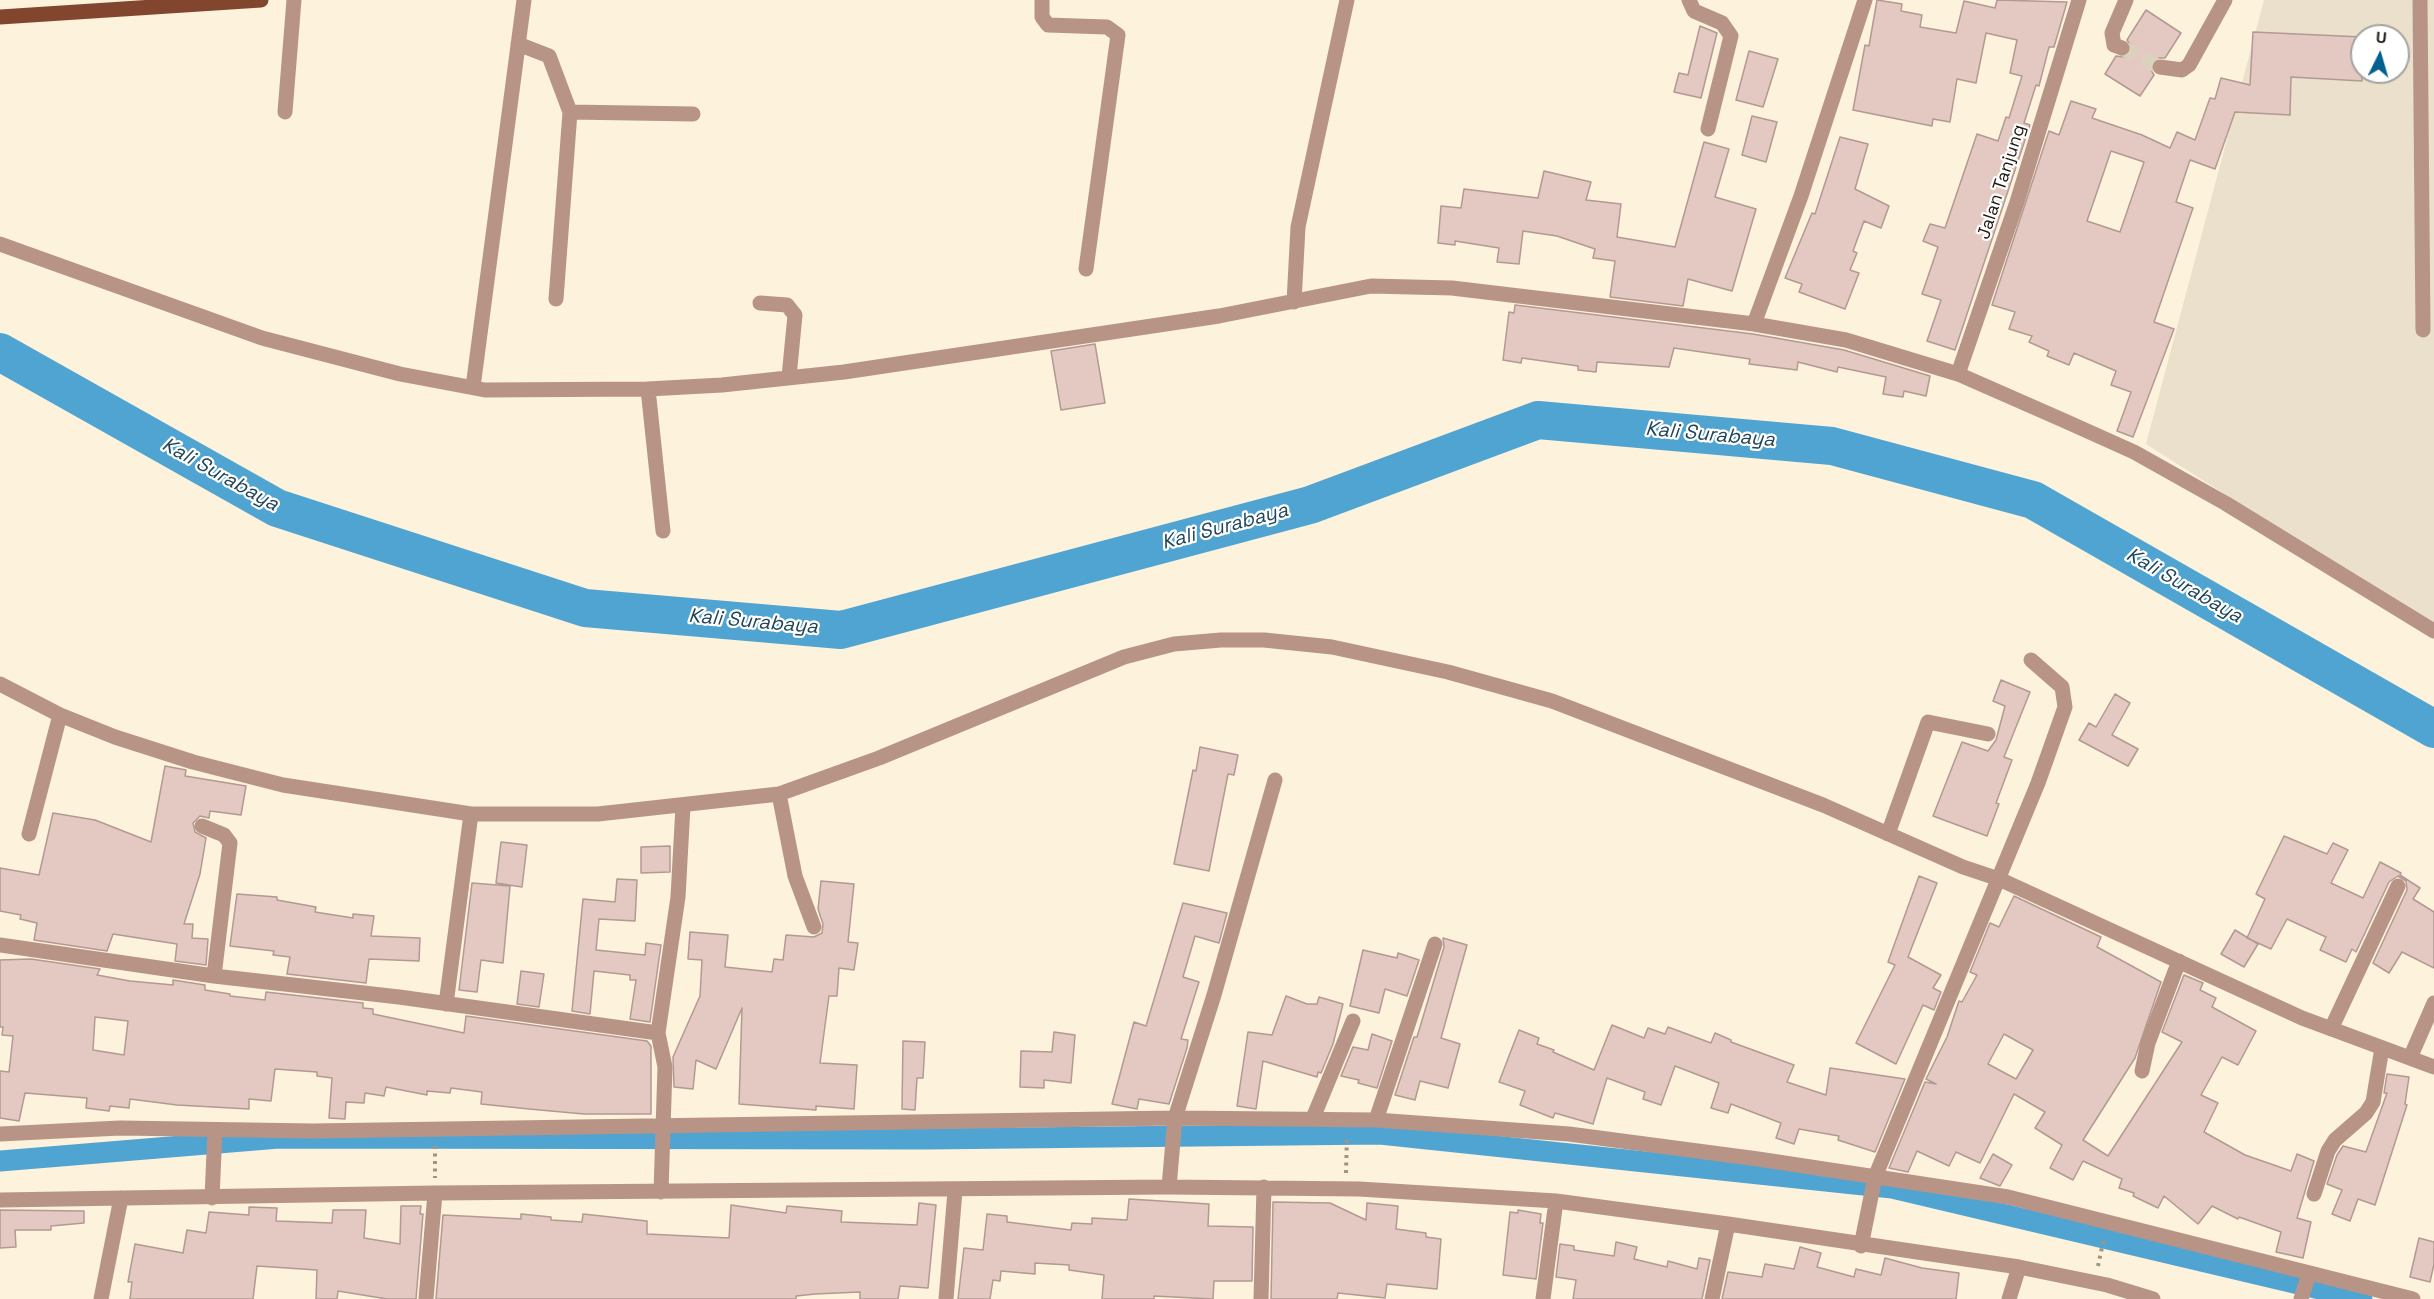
<!DOCTYPE html>
<style>
body{margin:0}
#map{position:relative;width:2434px;height:1299px;overflow:hidden;background:#fdf2db;font-family:"Space Grotesk",sans-serif}
canvas{display:block}
.north{position:absolute;left:2350px;top:24px;width:60px;height:60px;box-sizing:border-box;background:#fff;border:2px solid #a5a3a0;border-radius:50%;rotate:5deg;font-size:16px;font-weight:700;line-height:24px;text-align:center;color:#1d1911}
.north::after{content:'';display:block;margin:auto;width:21px;height:27px;background:#006090;clip-path:polygon(50% 0,100% 100%,50% 72%,0 100%)}
</style>
<div id="map">
<canvas width="2434" height="1299"></canvas>
<div class="north">U</div>
</div>
<script>
const ctx = document.querySelector('canvas').getContext('2d');
ctx.lineJoin = 'round';
function paint(path, color) { ctx.fillStyle = color; ctx.fill(path, 'evenodd'); }
function strokePath(path, color, width, dash) { ctx.strokeStyle = color; ctx.lineWidth = width; ctx.lineCap = dash ? 'butt' : 'round'; ctx.setLineDash(dash || []); ctx.stroke(path); }
function label(font, color, halo, rows, align = 'center') {
  ctx.font = font + ' "Space Grotesk",sans-serif'; ctx.lineWidth = 4.5; ctx.setLineDash([]); ctx.textBaseline = 'middle'; ctx.strokeStyle = halo; ctx.fillStyle = color; for (const [text, x, y, turn = 0] of rows) {
    ctx.save(); ctx.translate(x, y); ctx.rotate((+turn || 0) * Math.PI / 180); ctx.textAlign = isNaN(turn) ? turn : align; if (halo) ctx.strokeText(text, 0, 0); ctx.fillText(text, 0, 0); ctx.restore();
  }
}
const industrial = new Path2D(`
 M2264,0H2434V627L2146,444ZM2362,36H2398V72H2362Z`);
const canal = new Path2D(`
 M0,1161L279,1138L926,1139L1380,1134L1892,1188L2362,1299`);
const river = new Path2D(`
 M0,352L277,508L585,608L841,630L1310,505L1538,420L1832,446L2033,500L2434,729`);
const building = new Path2D(`
 M1877,0L1902,4L1901,11L1922,15L1920,27L1956,33L1964,1L1995,8L1997,0L2067,2L2054,47H2049L2039,86L2036,85L2024,123L2030,125L1955,350L1927,341L1941,300L1922,294L1938,247L1923,241L1930,224L1945,228L1977,134L1998,141L2006,117L2009,118L2022,76L2010,73L2017,40L1986,33L1976,83L1957,79L1950,122L1933,119L1932,126L1853,110L1865,45L1869,46Z
 M2146,10L2181,33L2165,58H2157L2152,62L2151,70L2154,75L2140,96L2105,74L2116,56L2124,57L2131,52V46L2127,40Z
 M1700,26L1717,33L1701,98L1674,92L1679,73L1688,75Z
 M2253,32L2362,37V81L2291,77L2290,115L2235,112L2215,169L2190,160L2176,202L2193,208L2154,322L2174,329L2133,437L2117,431L2131,392L2111,385L2116,371L2074,353L2069,365L2047,356L2049,351L2029,342L2032,336L2009,329L2015,312L1992,305L2049,131L2059,135L2071,101L2096,109L2092,118L2142,135L2170,148L2177,132L2195,140L2210,98L2215,99L2221,78L2250,85ZM2111,151L2144,162L2120,232L2087,221Z
 M1749,51L1778,59L1763,107L1736,100Z
 M1752,116L1777,122L1766,162L1742,155Z
 M1840,137L1868,144L1855,189L1889,206L1881,228L1864,221L1853,251L1857,253L1850,270L1859,273L1845,309L1799,292L1802,284L1785,278L1812,213L1815,214Z
 M1704,142L1729,149L1715,197L1756,209L1732,291L1688,279L1683,306L1610,297L1615,261L1593,258L1595,249L1557,236L1523,231L1519,264L1497,262L1499,248L1455,241V245L1438,243L1441,206L1461,208L1464,189L1538,198L1544,171L1591,182L1586,200L1621,204L1617,237L1675,247Z
 M1515,305L1753,334L1844,350L1930,376L1926,396L1904,391L1903,397L1883,394L1886,377L1838,367L1837,372L1798,362L1797,370L1749,364L1750,359L1674,348L1669,367L1597,362L1596,372L1578,370V366L1522,358L1521,363L1503,360L1509,312L1514,313Z
 M1095,344L1105,403L1061,410L1051,351Z
 M2001,680L2030,692L2004,757L2012,760L1996,803L1999,804L1987,836L1933,816L1962,742L1988,751L1996,740L2005,706L1993,701Z
 M2115,694L2130,703L2112,735L2138,749L2128,766L2079,740L2089,723L2096,727Z
 M1200,747L1238,755L1234,775L1228,774L1209,871L1174,864L1193,770L1196,771Z
 M165,766L186,770L185,776L246,786L241,815L210,811L209,818L200,816L193,823L195,832L206,838L200,874L184,924H193L192,938L208,939L206,965L175,961L177,944L113,934L107,951L34,940L37,923L20,919L21,915L0,911V868L39,875L53,813L95,820L151,842Z
 M2284,836L2327,854L2333,843L2348,850L2331,883L2363,898L2380,862L2401,873L2400,875L2420,888L2413,899L2434,912V968L2402,952L2389,973L2373,963L2407,890L2406,881L2398,876L2389,882L2356,952L2352,949L2346,962L2320,950L2326,937L2287,919L2271,949L2247,938L2265,899L2256,894Z
 M501,842L527,845L522,887L496,883Z
 M670,846V872L641,873V847Z
 M1919,876L1937,883L1908,957L1941,975L1933,988L1941,992L1934,1010L1923,1005L1896,1064L1856,1043L1895,965L1888,962Z
 M617,879L637,880L635,921L599,919L596,950L645,955L646,943L661,945L650,1022L630,1019L636,980H630V975L594,971L590,1014L572,1011L583,899L615,902Z
 M821,881L854,884L848,942L858,943L854,970L839,968L837,996H829L820,1063L857,1065L854,1109L816,1106V1110L739,1104L742,1008L716,1069L696,1060L693,1089L674,1087L673,1057L700,996L702,960L688,959L690,932L728,935L725,967L772,972L774,959L783,960L786,935L814,937L822,933L823,924L818,909Z
 M472,883L510,886L503,963L481,960L477,992L459,990Z
 M237,894L277,897V900L316,907L315,912L353,918V914L374,916L371,936L420,938L419,961L369,959L366,983L287,974L290,957L273,955L274,951L230,946Z
 M2014,896L2101,937L2097,947L2161,982L2135,1058L2083,1140L2108,1156L2182,1042L2162,1032L2184,975L2203,983L2200,990L2216,998L2212,1007L2256,1031L2238,1065L2222,1057L2201,1095L2218,1103L2204,1132L2245,1155L2291,1171L2297,1154L2314,1161L2297,1218L2311,1222L2303,1258L2276,1252L2281,1232L2239,1217L2238,1219L2212,1206L2198,1224L2164,1196L2158,1208L2133,1196L2134,1193L2119,1188L2122,1179L2083,1161L2073,1180L2050,1168L2062,1145L2035,1128L2045,1112L2014,1094L1980,1163L1956,1152L1949,1166L1917,1151L1908,1172L1889,1168L1925,1082L1936,1084L1926,1079L1947,1037L1959,1001L1962,1002L1977,975L1970,972L1990,923L1999,927ZM2004,1034L2033,1050L2016,1079L1988,1064Z
 M1183,903L1227,913L1219,943L1195,936L1183,977L1199,982L1181,1039L1188,1040L1187,1048L1169,1104L1139,1099L1137,1109L1112,1104L1134,1022L1146,1026Z
 M2235,930L2258,944L2244,967L2221,954Z
 M1443,938L1467,945L1441,1038L1460,1044L1448,1088L1420,1081L1415,1100L1395,1095L1414,1037H1417L1444,947Z
 M1363,950L1397,958L1398,953L1419,960L1407,996L1385,989L1379,1013L1350,1006Z
 M31,959L100,969L97,975L130,981L173,985V980L205,985V990L230,994V996L265,1000L266,992L363,1003V1008L373,1009V1014L464,1033L466,1016L647,1041L651,1046V1114H584L529,1109L481,1104L482,1092L451,1088L450,1093L427,1091V1095L386,1087L384,1096L365,1093L364,1103L346,1102L345,1119L329,1118L332,1078L317,1076V1072L275,1069L271,1101L249,1099V1109L177,1105L130,1099L129,1108L110,1106L109,1111L86,1108L87,1098L25,1093L19,1121L0,1118V1071L9,1072L13,1036L2,1035L3,1027H0V960ZM95,1017L128,1021L124,1055L93,1050Z
 M521,971L544,974L539,1007L517,1004Z
 M1286,996L1307,1004H1317L1319,997L1343,1004L1333,1044L1321,1073L1318,1072L1317,1077L1263,1061L1256,1109L1237,1106L1248,1032L1272,1035Z
 M1612,1025L1644,1038L1648,1028L1665,1034L1668,1027L1711,1043L1715,1033L1731,1040V1042L1794,1065L1787,1082L1826,1095L1830,1068L1905,1079L1875,1152L1838,1140L1839,1136L1799,1129L1794,1144L1776,1138L1781,1123L1731,1104L1728,1113L1711,1108L1719,1083L1675,1066L1661,1105L1643,1099L1645,1092L1607,1078L1593,1124L1555,1113L1553,1118L1520,1105L1525,1091L1499,1082L1519,1030L1539,1038L1537,1044L1554,1050L1553,1052L1594,1070Z
 M1054,1032L1075,1035L1071,1083L1044,1080V1088L1020,1087L1021,1051L1052,1052Z
 M1372,1034L1392,1041L1377,1088L1358,1083L1359,1080L1341,1076L1353,1047L1368,1050Z
 M903,1041L925,1042L923,1078H917L915,1110L902,1109Z
 M2387,1074L2409,1077L2405,1104L2407,1105L2375,1205L2358,1199L2350,1221L2332,1214L2342,1190L2327,1184L2337,1155L2343,1146L2366,1152L2387,1093H2384Z
 M1993,1154L2012,1165L2000,1186L1980,1178Z
 M1129,1199L1209,1204L1208,1226L1253,1227L1252,1281H1214L1213,1299L1154,1296V1299H1102L1104,1275L1069,1270V1265L1035,1263V1274L1001,1271L1000,1281L993,1280L990,1299H958L964,1248L983,1250L987,1214L1007,1216V1222L1071,1230L1072,1223L1092,1224V1218L1127,1220Z
 M1273,1202L1330,1203L1366,1220L1367,1203L1398,1206L1396,1229L1426,1233V1237L1441,1239L1437,1289L1387,1284L1385,1298L1338,1293L1337,1299H1271Z
 M919,1203L936,1205L928,1288L900,1286L898,1299H860V1292L815,1294L796,1296V1299H436L443,1215L521,1219V1214L551,1217V1220L582,1222L583,1214L647,1221V1234L729,1238L731,1205L786,1213L787,1206L842,1211L841,1222L917,1225Z
 M401,1206H421L420,1214H423L416,1299H387L338,1291L337,1299H316L317,1270L257,1266L253,1299H130L132,1282H128L135,1244L183,1253L187,1230L206,1233L209,1212L249,1215V1207L277,1208L276,1221L332,1223L333,1210H366L364,1238L400,1244Z
 M0,1210L84,1211V1223L51,1226V1230H15L16,1247L0,1248Z
 M1518,1210L1541,1214L1540,1223H1543L1536,1279L1503,1275L1510,1212L1518,1213Z
 M2419,1238L2434,1242V1264L2430,1282L2410,1277Z
 M1616,1242L1637,1247L1634,1259L1667,1267L1668,1261L1697,1269L1699,1258L1710,1260L1702,1299H1573L1576,1280L1556,1277L1560,1244L1574,1246V1250L1614,1256Z
 M1800,1247L1821,1253L1817,1267L1854,1277L1856,1269L1881,1275L1885,1258L1922,1268L1959,1273L1956,1299H1722L1728,1272L1762,1277L1765,1264L1794,1269Z`);
const minorTunnel = new Path2D(`
 M2122,48L2160,67`);
const path = new Path2D(`
 M435,1146V1178
 M1346,1173L1347,1135
 M2098,1266L2104,1238`);
const minor = new Path2D(`
 M1042,0V17L1048,25L1107,27L1118,35L1086,269
 M1689,0L1694,11L1722,23L1731,36L1708,129
 M2420,0L2423,330
 M518,44L549,56L570,112L556,299
 M2122,48L2114,45L2112,33L2126,0
 M2160,67L2182,70L2189,65L2225,0
 M285,112L294,0
 M570,112L693,114
 M0,244L262,338L400,374L485,390L648,389L722,385L844,372L1219,316L1371,286L1452,288L1754,324L1846,340L1958,374L2065,421L2134,452L2225,503L2434,631
 M1294,302L1298,227L1347,0
 M760,303L787,305L795,315L789,377
 M1754,324L1801,196L1865,0
 M1958,374L2017,202L2079,0
 M473,387L524,0
 M648,389L663,531
 M0,684L60,715L115,737L193,762L283,785L471,814H598L779,794L879,758L1124,657L1174,644L1221,640H1264L1332,647L1448,672L1552,701L1823,805L1963,867L1999,879L2302,1018L2434,1067
 M779,794L795,876L814,927
 M202,826L224,835L230,843L214,976
 M29,834L60,715
 M1888,834L1928,722L1988,734
 M0,945L214,976L399,997L658,1033L665,1067L661,1192
 M446,1004L471,814
 M2331,1029L2398,886
 M658,1033L678,897L683,806
 M2410,1058L2434,1003
 M2142,1071L2148,1043L2179,961
 M1313,1118L1353,1021
 M1376,1120L1435,944
 M0,1134L120,1128L313,1131L1175,1118L1376,1120L1569,1134L1758,1159L2008,1197L2413,1299
 M1169,1187L1175,1118L1214,995L1275,780
 M2314,1194L2328,1151L2335,1140L2366,1113L2373,1102L2382,1048
 M212,1198L215,1130
 M0,1200L435,1193L1169,1187L1359,1189L1556,1201L1728,1224L2019,1267L2107,1285L2153,1299
 M1861,1246L1875,1177L2038,783L2065,707L2062,687L2031,660
 M101,1299L121,1198
 M426,1299L435,1193
 M946,1299L955,1191
 M1261,1299L1264,1187
 M1543,1299L1556,1201
 M1712,1299L1728,1224
 M2009,1299L2019,1267
 M2301,1299L2309,1274`);
const major = new Path2D(`
 M0,17L261,0`);
const streetNames = [
 ["Jalan Tanjung",2002,182,-72]
];
const waterNames = [
 ["Kali Surabaya",1710,435,5],
 ["Kali Surabaya",220,475,29],
 ["Kali Surabaya",1225,527,-15],
 ["Kali Surabaya",2184,586,30],
 ["Kali Surabaya",753,622,5]
];
paint(industrial, '#eae0cb');
strokePath(canal, '#50a4d2', 21);
strokePath(river, '#50a4d2', 38);
paint(building, '#e3c9c1');
strokePath(building, '#b29992', 1.5);
strokePath(minorTunnel, '#dbd1bd', 15, [15, 8]);
strokePath(path, '#9d9585', 4, [3, 4.5]);
strokePath(minor, '#b89487', 15);
strokePath(major, '#82462f', 15);
label('18px', '#1d1911', '#fff', streetNames);
label('italic 20px', '#21465a', '#fff', waterNames);
</script>
